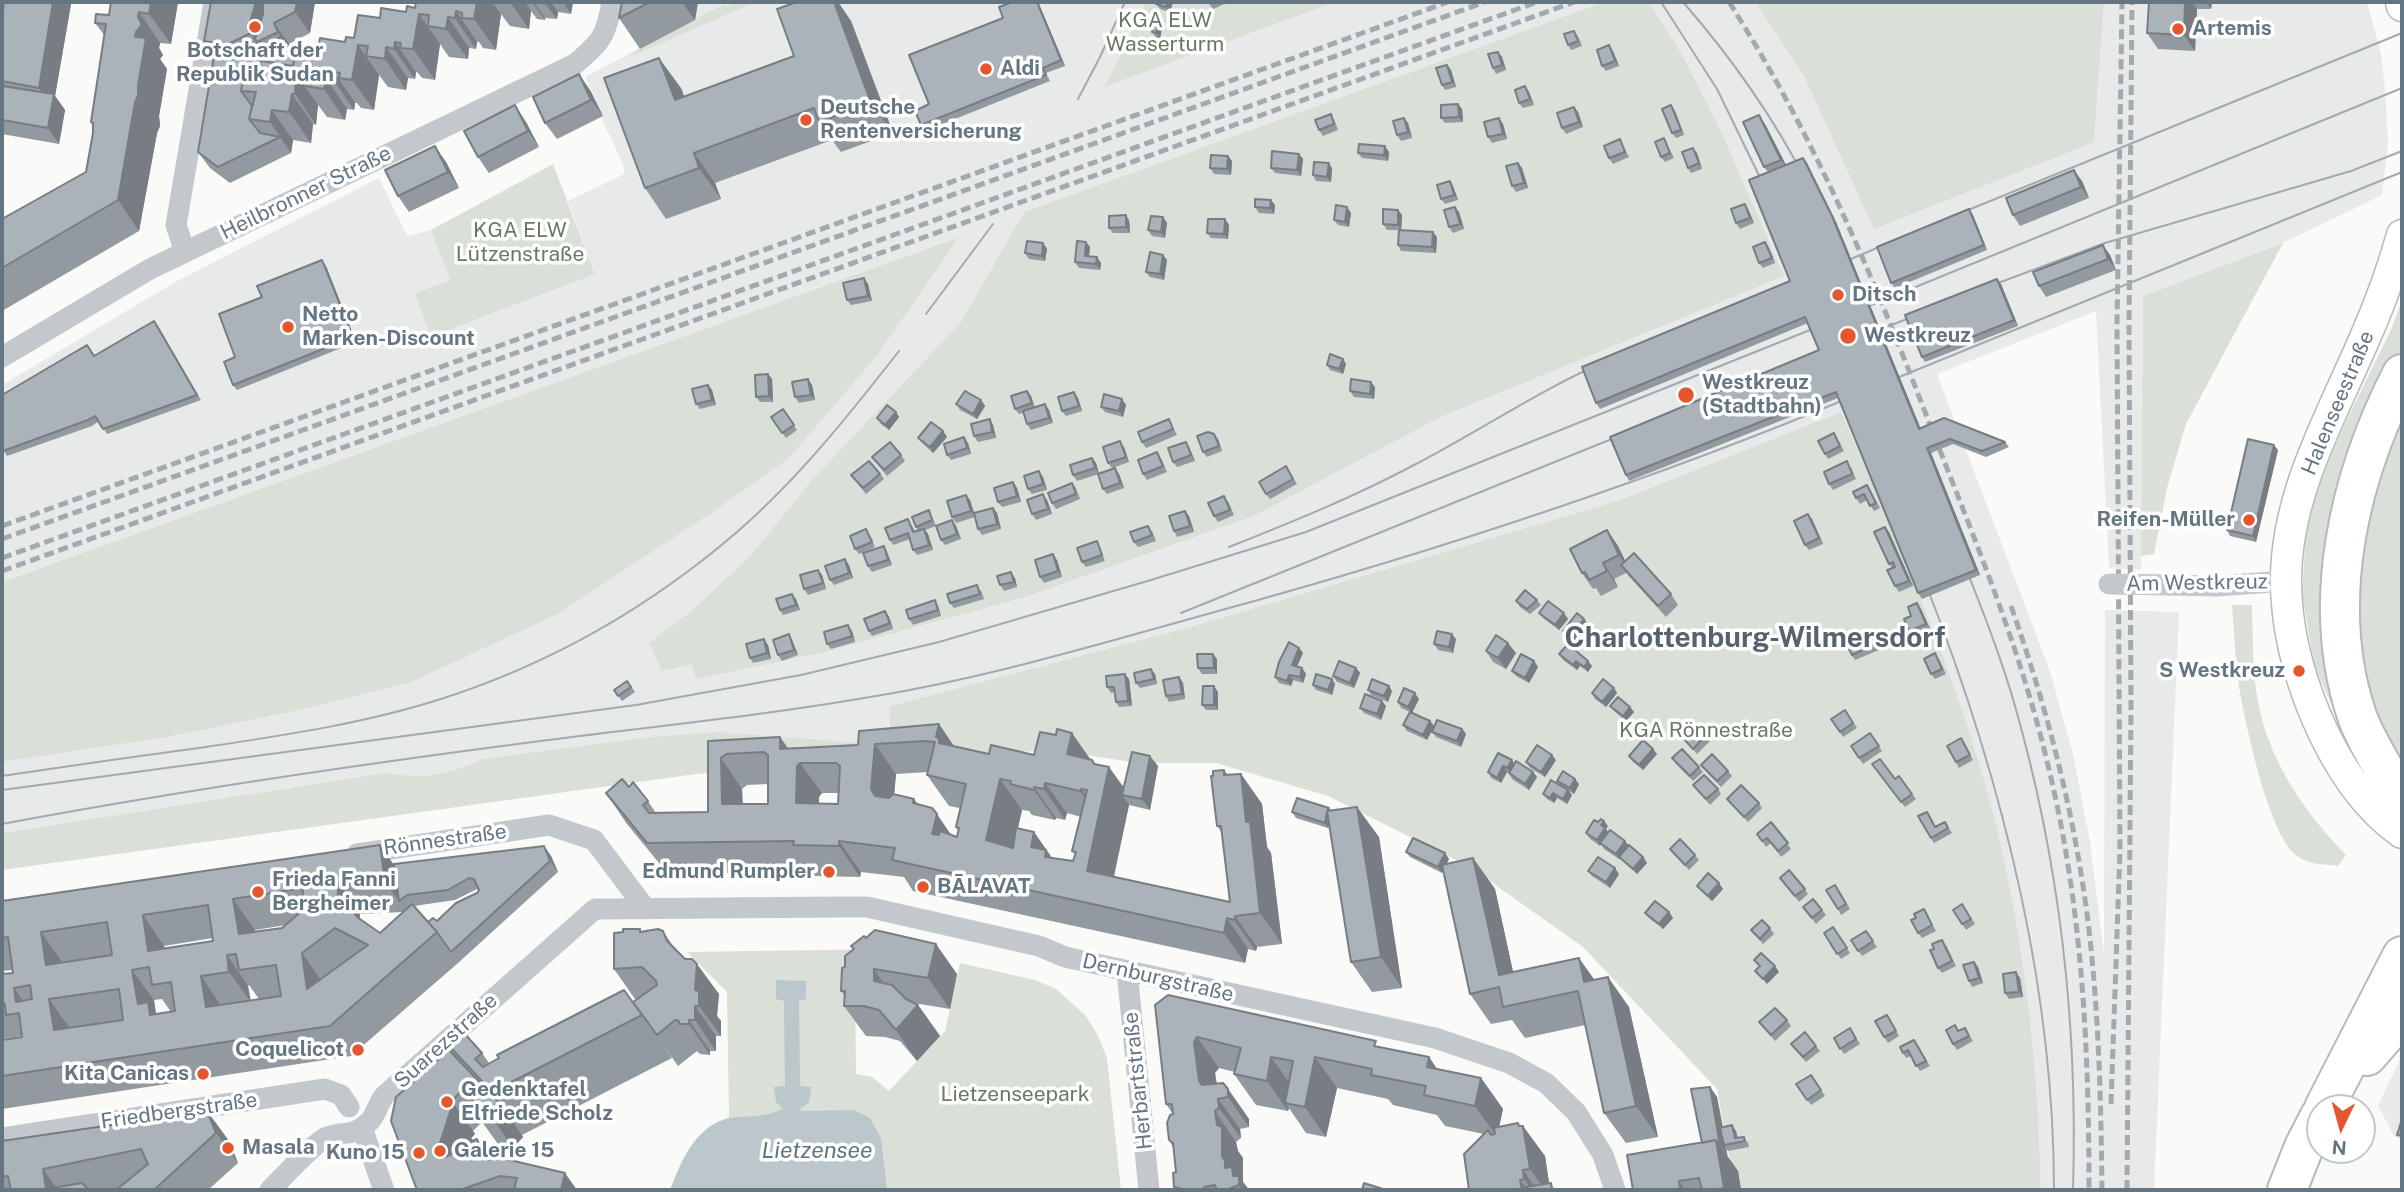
<!DOCTYPE html>
<meta charset="utf-8">
<style>
body{margin:0}
#map{position:relative;width:2404px;height:1192px;overflow:hidden;background:#fafaf8;font-family:"Public Sans",sans-serif}
canvas{display:block}
.frame{position:absolute;inset:0;border:4px solid #657683;pointer-events:none}
.north{position:absolute;left:2306px;top:1094px;width:70px;height:70px;box-sizing:border-box;background:#fff;border:2px solid #c1c8cd;border-radius:50%;rotate:185deg;font-size:19px;font-weight:700;line-height:28px;text-align:center;color:#657683}
.north::after{content:'';display:block;margin:auto;width:24px;height:32px;background:#e4572e;clip-path:polygon(50% 0,100% 100%,50% 72%,0 100%)}
</style>
<div id="map">
<canvas width="2404" height="1192"></canvas>
<div class="frame"></div>
<div class="north">N</div>
</div>
<script>
const ctx = document.querySelector('canvas').getContext('2d');
ctx.lineJoin = 'round';
function paint(path, color) { ctx.fillStyle = color; ctx.fill(path, 'evenodd'); }
function strokePath(path, color, width, dash) { ctx.strokeStyle = color; ctx.lineWidth = width; ctx.lineCap = dash ? 'butt' : 'round'; ctx.setLineDash(dash || []); ctx.stroke(path); }
function label(font, color, halo, rows, align = 'center') {
  ctx.font = font + ' "Public Sans",sans-serif'; ctx.lineWidth = 7; ctx.setLineDash([]); ctx.textBaseline = 'middle'; ctx.strokeStyle = halo; ctx.fillStyle = color; for (const [text, x, y, turn = 0] of rows) {
    ctx.save(); ctx.translate(x, y); ctx.rotate((+turn || 0) * Math.PI / 180); ctx.textAlign = isNaN(turn) ? turn : align; if (halo) ctx.strokeText(text, 0, 0); ctx.fillText(text, 0, 0); ctx.restore();
  }
}
const built = new Path2D(`
 M646,2H736L727,7L722,4L638,50Z
 M756,2H1146L1106,87L1335,2H1604L1024,212L961,322L810,482L751,555L688,614L650,643L692,664L825,652L1026,597L1254,516L1441,417L1783,276L1721,131L1684,58L1649,2H1755L1805,78L2094,142L2104,2H2367L2381,54L2385,88L2388,142L2382,195L2283,243L2143,296L2141,570L2109,568L2096,311L1937,374L2050,671L2074,758L2090,842L2104,954L2105,610L2179,612L2154,1190H2041L2039,1132L2025,987L1986,788L1945,664L1894,534L1841,412L1620,500L1190,627L890,706V745L719,732L482,759L456,771L413,777L383,773L2,833V762L168,737L305,709L409,683L556,615L704,518L879,353L958,237L2,582V385L177,281L379,178L407,236L431,230L450,280L415,293L430,337L595,273L568,201L624,174V167L601,117L603,116L585,77L629,54L635,55Z
 M2402,1055V1140L2394,1136L2378,1106Z`);
const green = new Path2D(`
 M736,2H756L635,55L629,54L723,4L727,7Z
 M1146,2H1335L1105,87Z
 M1604,2H1649L1684,58L1721,131L1784,276L1441,417L1254,516L1026,597L825,652L696,679L692,664L662,671L649,643L688,614L751,555L810,482L961,322L1024,212Z
 M1755,2H2104L2094,142L1874,229L1805,78Z
 M553,164L595,274L430,337L415,293L450,280L431,230Z
 M959,237L879,353L788,459L704,518L556,615L409,683L305,709L168,737L2,762V582Z
 M2283,243L2186,424L2167,488L2154,554L2141,556L2143,296Z
 M2402,300V353L2372,413L2349,481L2365,756L2354,755L2314,665L2302,593L2306,529L2321,478L2347,419L2391,330Z
 M2402,396V780L2355,658L2365,489Z
 M1841,412C1895,535 1949,658 1986,787C2022,917 2038,1056 2041,1190H1735L1717,1089L1583,947L1470,867L1328,796L1216,763H1139L1058,751L995,752L696,774L2,870V833L384,773C423,779 446,776 482,759L652,737L719,732L890,745V706L1190,627L1620,500Z
 M2232,605H2252C2253,637 2252,670 2258,702C2269,761 2305,813 2346,855L2338,866C2324,864 2309,865 2297,856C2268,835 2244,718 2238,680C2235,655 2234,630 2232,605Z
 M895,949L855,982L856,1074L872,1077L889,1091L945,1031L960,963L1035,980L1056,989L1085,1015L1097,1034L1107,1058L1121,1190H670C685,1152 690,1136 729,1117L727,992L687,952Z`);
const water = new Path2D(`
 M776,980L806,981V999L799,1001L800,1086L811,1087L809,1103L801,1108L800,1111L854,1110L870,1118L881,1138L887,1190H670C683,1158 698,1120 737,1117C752,1116 768,1117 781,1109L784,1110L776,1102L774,1087L785,1086L784,1001L776,999Z`);
const minor = new Path2D(`
 M185,252L176,225L214,2
 M2,357L150,269L575,64C602,41 606,36 612,2
 M2169,585L2217,586L2286,581
 M357,854L549,825L594,840L645,908
 M1127,971L1149,1190
 M362,1128L384,1190
 M2,1138L325,1089L341,1095L349,1107
 M270,1190C281,1179 315,1142 327,1137C343,1131 353,1137 368,1123C377,1115 377,1104 385,1095L595,909L840,907H867L1039,946L1065,957L1092,963L1435,1038L1509,1063L1546,1083L1576,1112L1603,1155L1615,1190`);
const secondary = new Path2D(`
 M2401,2L2402,6
 M2402,235C2392,271 2379,306 2364,340C2331,417 2286,494 2286,580C2286,626 2298,673 2315,714C2334,759 2362,805 2402,833
 M2386,773L2402,806`);
const motorway = new Path2D(`
 M2386,773C2376,755 2364,736 2357,716C2319,603 2349,477 2402,374
 M2367,1056L2402,1016
 M2324,1108L2402,956
 M2287,1190L2304,1147L2320,1116`);
const tram = new Path2D(`
 M1661,2L1717,89L1768,194
 M1683,2C1730,56 1772,115 1805,179
 M1078,99L1100,57L1125,2
 M1951,217L2402,33
 M1834,266L1896,240
 M1982,289L2105,243L2351,171L2402,151
 M1852,313L2402,88
 M926,314L993,224
 M1862,337L1924,312
 M1882,384L2402,172
 M1229,547C1292,522 1354,497 1414,465C1478,432 1536,392 1602,363
 M1963,561C1982,609 2001,657 2015,706C2060,863 2078,1027 2073,1190
 M1923,577C2000,772 2054,979 2054,1190
 M1181,613L1629,432
 M2,776C70,766 138,756 206,747C286,735 367,723 444,698C552,663 651,606 737,532C798,479 849,415 899,351
 M2,790L636,705L801,675L939,642L1151,580L1306,532L1830,322
 M2,824C178,791 355,765 533,742C647,727 762,716 876,696C989,677 1100,644 1211,613C1431,553 1646,483 1856,395`);
const rail = new Path2D(`
 M1729,2C1811,130 1870,269 1925,412C1969,526 2017,638 2046,757C2082,900 2089,1044 2089,1190
 M2,526L1448,2
 M2,539L1485,2
 M2,558L1537,2
 M2,571L1574,2
 M2011,606C2048,711 2076,819 2089,930C2099,1017 2101,1103 2102,1190
 M2111,1104L2120,850L2117,324L2122,2
 M2127,1190L2131,706L2129,324L2132,2`);
const minorBridge = new Path2D(`
 M2109,584L2169,585`);
const wall = new Path2D(`
 M111,2H178L171,44L160,43L159,48L163,55L160,59L167,69L159,116L160,126L157,133L139,231L2,311V219L86,172L93,133V125L91,122L105,36L95,23L109,15Z
 M211,2H315L310,33L289,44L292,51L296,52L318,49L345,42L354,38L380,18L406,12L415,8L416,2H573L571,14L558,12L557,19L545,18V20L537,19L531,11L529,29L510,26L501,14L496,50L483,48L479,42H477L476,49L469,48L468,59L449,57L440,44L435,80L422,78L418,73L416,72L415,79L408,78L406,90L388,87L379,75L374,110L361,108L357,103H355L354,110L347,109L345,120L327,117L318,105L316,125L313,124L311,143L293,140L291,153L230,183L210,168L198,152L214,56L204,41Z
 M622,2H698L695,20L640,49L619,18Z
 M797,2H838L851,21L893,133L841,152L832,140L715,183L721,199L666,219L645,188L681,88L684,96L794,56Z
 M1013,2H1038L1065,66L1046,73L1050,81L925,131L921,125L929,104L1003,18Z
 M1173,2L1170,12L1160,9L1156,4Z
 M1208,2H1229L1213,9Z
 M2149,2H2212L2211,9H2197L2195,51L2158,49L2147,33Z
 M71,4L55,96L65,110L59,144L2,134V17Z
 M1159,22L1162,28L1160,39L1156,38L1152,32Z
 M1574,31L1578,36L1582,46L1571,50L1568,45Z
 M1609,45L1613,51L1619,66L1606,71L1602,66Z
 M1498,52L1502,57L1506,70L1496,74L1493,68Z
 M1447,65L1451,70L1456,87L1445,90L1442,85Z
 M1525,86L1529,92L1534,105L1523,108L1519,103Z
 M590,90L603,116L557,139L545,123Z
 M1458,104L1462,109L1463,122L1445,123L1441,118Z
 M1671,105L1675,111L1684,135L1676,138L1672,133Z
 M1574,107L1578,112L1583,127L1566,134L1562,128Z
 M1759,115L1766,126L1786,165L1803,158L1807,163L1836,222L1920,428L2005,442L2009,447L1986,457L1953,444L1931,453L1980,575L1922,599L1918,593L1838,398L1629,481L1626,475L1819,350L1808,323L1600,409L1596,403L1790,281L1768,172L1764,167Z
 M1404,118L1408,123L1412,138L1401,141L1397,135Z
 M1499,118L1503,124L1507,139L1492,143L1488,137Z
 M1334,119L1338,130L1323,136L1319,130Z
 M526,122L539,147L489,173L478,157Z
 M1664,138L1674,158L1665,162L1661,157Z
 M1620,139L1629,157L1613,164L1609,158Z
 M1389,152L1388,161L1362,158L1358,153Z
 M1697,153L1702,169L1691,173L1688,168Z
 M1299,154L1303,159L1301,176L1275,173L1271,168Z
 M1228,156L1232,161L1231,175L1214,174L1210,168Z
 M446,162L459,188L409,212L398,196Z
 M1518,163L1522,168L1528,188L1516,192L1512,186Z
 M1332,168L1331,182L1316,181L1313,175Z
 M1450,181L1453,186L1458,200L1445,204L1441,199Z
 M2082,181L2089,198L2020,226L2013,215Z
 M1275,205L1274,214L1259,213L1255,207Z
 M1347,207L1351,213L1349,227L1338,225L1334,220Z
 M1748,209L1754,223L1740,229L1736,223Z
 M1398,210L1402,215L1401,230L1437,237L1436,253L1401,251L1398,245V230H1387L1383,224Z
 M1459,212L1464,229L1453,233L1449,227Z
 M1973,215L1987,250L1895,288L1891,283Z
 M1163,217L1167,223L1165,238L1152,236L1148,230Z
 M1225,219L1229,225L1228,239L1211,238L1207,233Z
 M1129,220L1130,233H1113L1109,228Z
 M1086,242L1090,247L1089,257L1101,263L1100,270L1079,268L1075,262Z
 M1043,243L1047,249L1045,261L1029,259L1025,253Z
 M1769,248L1775,263L1763,268L1759,263Z
 M1163,255L1167,260L1164,280L1150,277L1146,272Z
 M2110,255L2116,270L2046,297L2039,286Z
 M326,266L356,342L237,390L233,385L235,357L262,297Z
 M864,278L868,284L872,301L851,305L847,300Z
 M2001,284L2018,326L1925,362L1922,357Z
 M158,326L201,400L107,434L99,421L92,426L7,456L2,448L95,356Z
 M1343,359L1346,364L1343,374L1330,370L1327,365Z
 M768,374L772,379L773,402H760L756,397Z
 M708,385L712,390L716,405L700,409L696,404Z
 M812,385L815,400L799,403L795,397Z
 M1375,387L1374,399L1354,397L1350,391Z
 M1027,391L1031,396L1035,408L1049,410L1053,423L1031,430L1027,424L1023,413L1019,414L1015,409Z
 M1074,392L1078,398L1082,411L1066,416L1062,411Z
 M1122,399L1126,405L1123,417L1105,412L1101,407Z
 M981,400L985,406L977,419L960,410L956,404Z
 M783,409L797,430L786,438L771,417Z
 M896,412L899,417L889,430L881,424L877,418Z
 M990,419L993,425L996,438L978,442L974,436Z
 M1169,419L1177,435L1146,448L1142,442Z
 M943,431L947,437L933,453L922,443L918,438Z
 M1834,433L1844,451L1828,459L1825,454Z
 M1218,439L1222,451L1207,457L1203,452Z
 M1186,442L1189,447L1195,461L1177,467L1173,462Z
 M968,443L971,454L951,460L947,455Z
 M1124,447L1129,462L1112,468L1108,463Z
 M2278,450L2256,542L2230,536L2227,530Z
 M901,455L905,461L887,476L872,457Z
 M1092,458L1096,463L1099,474L1077,481L1073,475Z
 M1161,458L1167,472L1147,480L1143,474Z
 M1286,466L1297,484L1270,499L1266,494Z
 M1851,467L1856,479L1833,490L1829,484Z
 M1115,468L1119,474L1124,488L1107,494L1103,489Z
 M1039,471L1043,477L1047,490L1032,494L1028,489Z
 M880,474L884,479L866,494L851,475Z
 M1013,482L1017,488L1021,502L1002,507L998,502Z
 M1072,483L1076,488L1080,499L1056,509L1052,503Z
 M1870,490L1880,508L1874,511L1867,500L1860,504L1856,498Z
 M970,500L974,513L993,508L997,513L1001,529L982,535L978,529L975,517L956,523L952,517Z
 M1047,500L1052,514L1036,520L1032,514Z
 M1228,501L1234,515L1218,522L1214,516Z
 M1185,511L1189,516L1194,532L1177,537L1174,531Z
 M932,516L936,526L925,530L928,534L933,550L917,555L913,550L910,539L893,545L890,540L908,519L915,531H918L916,527Z
 M1812,519L1823,544L1809,550L1805,545Z
 M952,520L956,526L961,539L945,545L941,540Z
 M1607,530L1618,546L1625,561L1671,594L1678,605L1666,617L1626,573L1614,579L1618,587L1601,596L1596,588L1593,589L1582,573Z
 M1152,531L1156,541L1138,547L1134,542Z
 M1889,532L1913,586L1899,592L1895,586L1892,568L1889,564Z
 M870,535L875,547L859,554L855,549Z
 M884,546L887,552L892,565L872,572L868,566Z
 M1100,547L1105,561L1086,567L1082,562Z
 M1057,560L1062,577L1044,583L1040,577Z
 M849,565L853,578L834,585L830,580Z
 M818,570L822,575L826,589L808,595L804,589Z
 M1015,578L1017,587L1004,591L1000,585Z
 M981,590L984,599L954,608L950,603Z
 M796,599L800,610L783,615L780,610Z
 M935,600L938,606L941,616L913,625L909,619Z
 M1537,600L1541,605L1530,614L1520,607L1516,601Z
 M1921,609L1930,629L1913,636L1909,631L1911,616Z
 M1539,613L1568,619L1559,630L1543,618Z
 M889,617L893,629L872,636L869,631Z
 M1584,619L1588,624L1586,627L1590,633L1583,642L1579,638L1575,642L1567,636L1563,631Z
 M852,631L855,642L831,649L827,644Z
 M1869,631L1879,650L1855,660L1852,655Z
 M789,634L792,640L798,655L782,661L778,655Z
 M1456,639L1453,653L1438,650L1434,644Z
 M768,645L771,659L753,663L750,658Z
 M1299,648L1303,653L1297,667L1302,668L1306,674L1303,683L1293,680L1291,686L1279,683L1275,677Z
 M1486,651L1516,653L1506,669L1493,662Z
 M1559,654L1592,666L1588,672L1580,666L1577,670L1563,660Z
 M1217,659V674H1202L1198,668Z
 M1939,659L1946,674L1935,679L1931,674Z
 M1534,661L1538,667L1529,683L1516,676L1512,671Z
 M1356,668L1360,673L1354,688L1337,682L1333,676Z
 M1155,674L1157,684L1140,688L1136,683Z
 M1179,677L1183,683L1185,699L1169,702L1166,696Z
 M1129,679L1132,706L1119,707L1116,702L1115,692L1111,693L1107,687Z
 M1332,679L1335,684L1332,695L1316,690L1313,685Z
 M627,681L635,692L622,701L614,690Z
 M1614,688L1617,693L1606,707L1595,699L1592,693Z
 M1368,690L1392,691L1388,702L1371,695Z
 M1218,692V710H1206L1202,705Z
 M1419,699L1412,712L1430,721L1434,726L1427,740L1407,731L1403,725L1410,712L1401,708L1398,702Z
 M1386,706L1381,720L1364,713L1360,708Z
 M1610,706L1630,707L1634,712L1626,721L1614,711Z
 M1845,710L1857,728L1843,737L1831,719Z
 M939,724L954,747L989,754L1034,755L1091,760L1123,787L1158,766L1150,810L1129,805L1114,877L1230,902L1222,833L1217,826L1227,775L1241,774L1262,804L1267,847L1271,853L1282,944L1257,947L1256,951L1248,949L1245,963L913,891L904,877L861,872L860,877L815,876L812,872L668,874L627,824L606,793L629,787L648,801L656,813L708,812V741L788,748L858,745ZM928,772L927,775L949,806L960,808L956,827L958,831L957,837L951,835L918,804L894,794L896,774ZM768,784V804H743L742,789L747,785ZM822,793H839L838,804H819V797ZM1022,810L1029,811L1032,815L1055,820L1056,818L1065,820L1067,813L1081,817L1072,851L1075,855L1073,861L1052,858L1034,832L1018,828Z
 M1462,729L1466,734L1461,747L1436,737L1432,732Z
 M1870,733L1882,751L1863,764L1851,746Z
 M1706,735L1710,741L1697,754L1683,738Z
 M1961,738L1973,760L1959,768L1956,762Z
 M1657,754L1643,770L1632,761L1629,756Z
 M1672,758L1699,767L1703,772L1693,781L1676,764Z
 M1556,760L1545,777L1530,768L1526,762Z
 M1515,764L1533,772L1537,777L1529,790L1512,779L1509,773L1507,772L1501,783L1491,778L1488,772Z
 M1872,764L1895,779L1899,776L1916,799L1905,807Z
 M1701,765L1728,771L1732,776L1721,787L1705,770Z
 M1557,781L1579,784L1574,794L1569,791L1572,795L1567,804L1557,798L1554,803L1547,799L1543,794L1560,785Z
 M1693,785L1718,789L1721,794L1710,805Z
 M1727,799L1759,803L1762,808L1748,822Z
 M1331,811L1379,837L1402,988L1372,992L1351,962L1330,825L1328,828L1296,818L1292,812Z
 M1927,812L1936,827L1945,822L1952,833L1934,843L1931,838Z
 M1598,822L1608,826L1606,829L1608,832L1643,857L1647,863L1637,874L1620,858L1619,859L1604,849L1601,844L1600,846L1589,838L1586,833Z
 M1771,822L1791,849L1781,857L1771,843L1766,847L1757,834Z
 M544,846L551,856L558,872L458,963L351,1056L2,1109V1040L21,1037V1036L2,1039V974L13,973V970L2,971V901L394,864ZM477,889L479,890L477,893L437,921L428,922L414,906L455,900ZM403,912L380,933L360,919V914ZM286,925L282,928L255,932V930ZM213,938V941L165,948L164,946ZM249,985L259,999L250,1001L248,986ZM162,999L171,1012L156,1014L154,1000Z
 M1670,849L1695,855L1699,860L1689,870Z
 M1406,852L1445,853L1449,859L1446,864L1473,858L1495,889L1513,972L1594,979L1629,1007L1658,1137L1626,1143L1604,1113L1585,1025L1525,1038L1512,1020L1491,1024L1470,994L1443,870L1442,873L1410,857Z
 M1588,871L1619,874L1610,888L1592,876Z
 M1780,878L1805,889L1808,894L1799,902Z
 M1697,886L1723,889L1712,901L1701,891Z
 M1839,890L1850,909L1841,915L1838,909Z
 M1962,904L1975,924L1966,930L1953,910Z
 M1803,907L1822,910L1826,915L1816,924Z
 M1924,909L1936,931L1922,938L1918,933L1916,918Z
 M1669,912L1673,918L1663,929L1649,918L1645,913Z
 M1833,927L1850,953L1841,959L1824,933Z
 M1770,928L1774,934L1763,944L1751,930Z
 M640,929L642,932L663,931L675,949L719,994L717,1016L721,1021V1036H716V1051H710V1055L700,1054L697,1051L678,1066L664,1046L672,1058L522,1135L523,1137L513,1148L509,1145L504,1150L498,1144L482,1122L473,1131L475,1134L471,1138L473,1140L472,1141L477,1139L483,1147L484,1146L492,1158L577,1190H417L449,1050L441,1037L482,1053L489,1063L633,1002L637,999H635L614,969L623,932Z
 M1866,931L1877,947L1862,956L1851,940Z
 M866,938L957,974L950,1009L914,1003L918,1005L940,1036L917,1061L900,1041L885,1037L866,1036L844,1006L845,996L841,991L845,967Z
 M1946,945L1956,966L1942,973L1938,968Z
 M1974,962L1978,967L1983,983L1972,987L1969,981Z
 M2020,978L2023,997L2009,999L2005,993Z
 M1155,1005L1429,1057L1437,1070L1481,1078L1503,1109L1499,1127L1520,1126L1545,1156L1549,1183L1556,1190H1469L1484,1134L1445,1126L1437,1115L1393,1105L1388,1099L1337,1088L1326,1137L1306,1133L1289,1108L1288,1111L1256,1105L1234,1074L1235,1072L1219,1068L1215,1073L1217,1084L1228,1089L1249,1119V1127L1240,1129L1241,1138L1236,1142L1238,1151L1243,1158V1182L1249,1190H1176L1174,1187L1176,1172L1173,1147L1169,1140L1173,1114L1166,1104Z
 M1887,1015L1899,1036L1888,1043L1884,1037Z
 M1787,1020L1791,1026L1775,1041L1759,1022Z
 M1850,1028L1860,1044L1844,1054L1834,1038Z
 M1965,1028L1973,1041L1957,1050L1953,1044L1959,1031Z
 M1791,1044L1816,1046L1820,1051L1806,1062Z
 M1918,1045L1930,1066L1920,1071L1911,1056L1906,1058L1903,1053Z
 M1811,1075L1825,1096L1811,1105L1796,1084Z
 M1710,1087L1717,1097L1723,1127L1736,1131L1737,1138L1748,1142L1749,1147L1728,1151L1726,1149L1727,1156L1738,1171L1741,1190H1633L1702,1143Z
 M207,1111L229,1141L238,1163L208,1190H116L117,1189L111,1190H2V1141Z`);
const shadedWall = new Path2D(`
 M53,2H70L71,4L55,96L65,110L59,144L48,128L52,106L39,88Z
 M151,2H178L171,44L149,14Z
 M256,2H276L274,23L289,44L293,53L278,32L257,42L248,29Z
 M297,2H315L310,33L295,12Z
 M477,2H492L501,14L496,50L474,19Z
 M510,2H525L531,11L529,29Z
 M532,2H534L545,18V20Z
 M544,2H551L558,12L557,19Z
 M563,2H573L571,14Z
 M682,2H698L695,20Z
 M834,2H838L851,21L893,133L871,103Z
 M1037,2H1038L1065,66L1061,60Z
 M1168,2H1173L1170,12L1166,7Z
 M2185,2H2192L2197,9L2195,51L2184,35Z
 M2206,2H2212L2211,9Z
 M456,11L477,42L476,49L455,18Z
 M139,12L160,43L159,48L163,55L160,59L167,69L159,116L160,126L157,133L139,231L118,200L135,37Z
 M419,14L440,44L435,80L413,49Z
 M448,17L469,48L468,59L446,29Z
 M1159,22L1162,28L1160,39L1156,33Z
 M395,42L416,72L415,79L394,49Z
 M358,45L379,75L374,110L352,80Z
 M1609,45L1613,51L1619,66L1615,61Z
 M386,47L408,78L406,90L385,59Z
 M1498,52L1502,57L1506,70L1502,65Z
 M659,58L681,88L696,130L675,100Z
 M1447,65L1451,70L1456,87L1452,82Z
 M334,72L355,103L354,110L333,79Z
 M296,74L318,105L316,125L295,94Z
 M579,74L590,90L603,116L591,100Z
 M326,78L347,109L345,120L324,89Z
 M1525,86L1529,92L1534,105L1530,99Z
 M292,94L313,124L311,143L289,112Z
 M1458,104L1462,109L1463,122L1459,117Z
 M515,105L526,122L539,147L528,131Z
 M1671,105L1675,111L1684,135L1681,130Z
 M1574,107L1578,112L1583,127L1579,122Z
 M272,110L293,140L291,153L270,122Z
 M1759,115L1766,126L1789,171L1781,160Z
 M1404,118L1408,123L1412,138L1408,132Z
 M1499,118L1503,124L1507,139L1503,134Z
 M435,146L446,162L459,188L448,172Z
 M1385,146L1389,152L1388,161L1384,155Z
 M1693,148L1697,153L1702,169L1699,163Z
 M694,153L715,183L721,199L699,168Z
 M1299,154L1303,159L1301,176L1297,170Z
 M1228,156L1232,161L1231,175L1227,169Z
 M1803,158L1807,163L1836,222L1923,434L1919,429Z
 M1329,163L1332,168L1331,182L1327,177Z
 M1518,163L1522,168L1528,188L1524,183Z
 M2074,170L2082,181L2089,198L2081,187Z
 M1450,181L1453,186L1458,200L1454,195Z
 M1271,200L1275,205L1274,214L1270,208Z
 M1745,204L1748,209L1754,223L1750,218Z
 M1347,207L1351,213L1349,227L1345,222Z
 M1455,207L1459,212L1464,229L1460,224Z
 M1969,209L1973,215L1987,250L1984,245Z
 M1398,210L1402,215L1401,231L1398,225Z
 M1126,215L1129,220L1130,233L1126,227Z
 M1163,217L1167,223L1165,238L1161,232Z
 M1225,219L1229,225L1228,239L1224,234Z
 M1433,232L1437,237L1436,253L1432,247Z
 M1086,242L1090,247L1088,262L1085,256Z
 M1765,242L1769,248L1775,263L1772,258Z
 M1043,243L1047,249L1045,261L1042,256Z
 M2103,245L2110,255L2116,270L2108,259Z
 M1163,255L1167,260L1164,280L1160,274Z
 M1097,257L1101,263L1100,270L1096,264Z
 M322,260L326,266L356,342L353,337Z
 M864,278L868,284L872,301L868,296Z
 M1997,279L2001,284L2018,326L2014,320Z
 M1343,359L1346,364L1343,374L1339,369Z
 M768,374L772,379L773,402L769,396Z
 M808,379L812,385L815,400L811,395Z
 M1371,382L1375,387L1374,399L1370,394Z
 M708,385L712,390L716,405L712,400Z
 M1027,391L1031,396L1035,409L1032,403Z
 M1074,392L1078,398L1082,411L1079,406Z
 M1122,399L1126,405L1123,417L1119,411Z
 M981,400L985,406L977,419L973,414Z
 M1045,404L1049,410L1053,423L1049,418Z
 M896,412L899,417L889,430L885,425Z
 M990,419L993,425L996,438L992,432Z
 M943,431L947,437L933,453L930,447Z
 M1214,434L1218,439L1222,451L1219,446Z
 M964,437L968,443L971,454L967,448Z
 M1120,441L1124,447L1129,462L1126,457Z
 M1186,442L1189,447L1195,461L1191,455Z
 M2274,445L2278,450L2256,542L2253,536Z
 M1927,448L1931,453L1980,575L1976,570Z
 M1092,458L1096,463L1099,474L1095,468Z
 M1115,468L1119,474L1124,488L1120,483Z
 M1039,471L1043,477L1047,490L1043,484Z
 M1013,482L1017,488L1021,502L1017,496Z
 M1043,494L1047,500L1052,514L1048,509Z
 M966,495L970,500L975,516L971,511Z
 M993,508L997,513L1001,529L997,524Z
 M1185,511L1189,516L1194,532L1190,526Z
 M1808,514L1812,519L1823,544L1819,538Z
 M952,520L956,526L961,539L957,534Z
 M1885,527L1889,532L1913,586L1909,581Z
 M924,529L928,534L933,550L929,545Z
 M1607,530L1618,546L1630,571L1619,555Z
 M884,546L887,552L892,565L888,560Z
 M1053,554L1057,560L1062,577L1058,571Z
 M845,559L849,565L853,578L849,573Z
 M1603,563L1614,579L1618,587L1607,571Z
 M818,570L822,575L826,589L823,583Z
 M1011,572L1015,578L1017,587L1014,582Z
 M792,594L796,599L800,610L796,605Z
 M935,600L938,606L941,616L938,610Z
 M1917,603L1921,609L1930,629L1926,624Z
 M885,611L889,617L893,629L890,623Z
 M1564,613L1568,619L1559,630L1555,625Z
 M1584,619L1588,624L1584,629L1581,623Z
 M848,625L852,631L855,642L852,636Z
 M1586,627L1590,633L1583,642L1579,636Z
 M1575,633L1579,638L1575,642L1571,637Z
 M789,634L792,640L798,655L794,650Z
 M1452,634L1456,639L1453,653L1449,647Z
 M764,639L768,645L771,659L767,653Z
 M1508,643L1516,653L1506,669L1498,658Z
 M1299,648L1303,653L1295,670L1292,665Z
 M1213,654L1217,659V674L1214,668Z
 M1534,661L1538,667L1529,683L1525,678Z
 M1576,661L1580,666L1577,670L1573,665Z
 M1588,661L1592,666L1588,672L1584,667Z
 M1302,668L1306,674L1303,683L1300,677Z
 M1356,668L1360,673L1354,688L1350,683Z
 M1151,669L1155,674L1157,684L1154,679Z
 M1125,674L1129,679L1132,706L1128,701Z
 M1289,675L1293,680L1291,686L1287,681Z
 M1179,677L1183,683L1185,699L1182,694Z
 M1332,679L1335,684L1332,695L1328,690Z
 M1214,686L1218,692V710L1214,705Z
 M1389,686L1392,691L1388,702L1384,696Z
 M1614,688L1617,693L1606,707L1602,702Z
 M1415,693L1419,699L1412,713L1408,707Z
 M1382,701L1386,706L1381,720L1377,714Z
 M1630,707L1634,712L1626,721L1623,716Z
 M1430,721L1434,726L1427,740L1423,735Z
 M939,724L960,755L961,774L936,737Z
 M1462,729L1466,734L1461,747L1457,741Z
 M1072,733L1093,763L1067,754Z
 M780,737L799,764L800,763L822,793L819,797L818,834L796,803L780,749Z
 M875,744L896,774L892,819L871,789Z
 M1653,749L1657,754L1643,770L1639,765Z
 M1552,755L1556,760L1545,777L1541,772Z
 M1150,756L1158,766L1150,810L1142,799Z
 M721,758L742,789L743,835L722,804Z
 M1092,760L1107,781L1109,767L1130,796L1122,795L1129,805L1108,902L1087,871L1099,817L1080,791L1081,789L1099,815Z
 M1512,760L1515,765L1511,774L1507,768Z
 M1503,766L1507,772L1501,783L1497,778Z
 M1224,770L1244,798L1241,774L1262,804L1267,847L1271,853L1282,944L1260,913L1246,822L1224,775Z
 M1533,772L1537,777L1529,790L1525,784Z
 M1000,779L1022,810L1008,870L986,840Z
 M1575,779L1579,784L1574,794L1570,788Z
 M1045,783L1067,813L1065,820L1044,789Z
 M1034,787L1056,818L1055,820L1034,790Z
 M1568,790L1572,795L1567,804L1563,799Z
 M1553,793L1557,798L1554,803L1550,798Z
 M914,799L934,827L937,814L958,845L932,834L913,803Z
 M1357,807L1379,837L1402,988L1381,957Z
 M1329,808L1333,814L1328,828L1325,823Z
 M1604,821L1608,826L1606,829L1609,833L1600,846L1597,840L1601,825Z
 M1034,832L1068,881L1031,847Z
 M839,841L861,872L860,877L839,846Z
 M1625,841L1629,846L1619,859L1616,854Z
 M380,845L401,875L399,901L385,882Z
 M544,846L551,856L558,872L550,861Z
 M1445,853L1449,859L1442,873L1438,867Z
 M1643,857L1647,863L1637,874L1633,869Z
 M1473,858L1495,889L1520,1004L1499,975Z
 M1615,868L1619,874L1610,888L1606,882Z
 M339,883L360,914L358,937L336,907Z
 M1719,883L1723,889L1712,901L1708,896Z
 M233,899L255,930L260,965L239,934Z
 M1669,912L1673,918L1663,929L1659,924Z
 M143,915L164,946L170,982L148,951Z
 M1235,916L1257,947L1256,951L1234,920Z
 M1227,918L1248,949L1245,963L1224,933Z
 M41,932L63,963L46,965Z
 M936,944L957,974L950,1009L928,978Z
 M302,953L323,983L307,989Z
 M227,955L248,986L251,1002L229,972Z
 M1579,958L1601,989L1584,982Z
 M1974,962L1978,967L1983,983L1979,978Z
 M697,964L719,994L717,1016L721,1021V1036L699,1006L695,990Z
 M1775,966L1779,972L1767,984L1763,979Z
 M874,969L895,1000L874,981Z
 M132,970L154,1000L156,1014L170,1033L138,1004Z
 M2016,972L2020,978L2023,997L2019,992Z
 M201,976L222,1007H206Z
 M1608,977L1629,1007L1658,1137L1636,1106Z
 M14,988L35,1018L16,1002Z
 M49,999L71,1030H54Z
 M918,1005L940,1036L917,1061L896,1030Z
 M695,1006L716,1036V1051L695,1020Z
 M689,1020L710,1051V1055L689,1024Z
 M1197,1037L1219,1068L1215,1073L1219,1100L1240,1129L1241,1138L1199,1081L1194,1042Z
 M1271,1057L1293,1088L1285,1103L1289,1108L1288,1111L1267,1081Z
 M1315,1057L1337,1088L1326,1137L1305,1107Z
 M1429,1057L1450,1088L1427,1067Z
 M1481,1078L1503,1109L1497,1137L1475,1106Z
 M1710,1087L1717,1097L1726,1145H1724L1726,1149L1728,1156L1720,1145Z
 M1228,1089L1249,1119V1127L1228,1097Z
 M452,1101L475,1134L471,1138L473,1140L461,1174L445,1157L440,1143Z
 M502,1106L523,1137L513,1148L492,1117Z
 M207,1111L229,1141L238,1163L216,1133Z
 M1215,1111L1236,1142L1238,1151L1243,1158V1182L1249,1190H1242L1225,1168L1222,1157Z
 M1518,1123L1524,1132L1523,1126L1545,1156L1550,1190H1545L1530,1169Z
 M1732,1125L1736,1131L1739,1144L1735,1138Z
 M477,1139L486,1151L484,1146L505,1177L501,1176L502,1178L480,1148Z
 M1716,1140L1738,1171L1741,1190H1726L1724,1188Z
 M43,1169L58,1190L46,1189Z
 M1523,1170L1537,1190H1532L1524,1179Z
 M565,1173L577,1190H561Z
 M1520,1180L1528,1190H1522Z
 M1679,1181L1685,1190H1680Z`);
const building = new Path2D(`
 M4,2H53L39,88L2,81V17Z
 M111,2H151L149,14L139,12L138,17L142,25L136,32L135,37L146,38L138,85V96L135,102L118,200L2,268V219L86,172L93,133V123L91,122L106,24L95,23L96,14L109,15Z
 M211,2H256L248,29L251,33L226,45L204,41Z
 M263,2H297L295,12L274,23L278,32L257,42L255,39L263,14Z
 M416,2H477L474,19L462,18V13L456,11L455,18L448,17L446,29L428,26L429,15L419,14L413,49L400,48L401,43L395,42L394,49L386,47L385,59L366,56L368,46L358,45L352,80L339,78L340,73L334,72L333,79L326,78L324,89L306,86L307,76L296,74L295,94H292L289,112L272,110L270,122L249,119L256,92L241,91L245,68L260,70L261,61L293,66L297,45L318,49L320,38L345,42L346,37L354,38L358,15L380,18L381,8L406,12L407,6L415,8Z
 M622,2H650L619,18Z
 M797,2H834L871,103L819,122L814,108L694,153L699,168L645,188L604,78L659,58L675,100L794,56L777,9Z
 M1013,2H1037L1061,60L1043,68L1046,75L921,125L915,111L929,104L909,55L1003,18L999,7Z
 M1157,2H1168L1166,7L1156,4Z
 M2149,2H2185L2184,35L2147,33Z
 M1155,21L1159,22L1156,33L1152,32Z
 M1574,31L1578,41L1568,45L1564,34Z
 M281,37L291,51L296,52L293,66L261,61L260,70L245,68L241,91L252,106L249,119L260,133L280,137L218,167L198,152L214,56L236,59Z
 M1609,45L1615,61L1602,66L1597,50Z
 M1498,52L1502,65L1493,68L1488,54Z
 M1447,65L1452,82L1442,85L1436,68Z
 M579,74L591,100L545,123L533,97Z
 M2,86L54,94L48,128L2,120Z
 M1525,86L1530,99L1519,103L1515,90Z
 M1458,104L1459,117L1441,118V105Z
 M515,105L528,131L478,157L464,131Z
 M1671,105L1681,130L1672,133L1662,109Z
 M1574,107L1579,122L1562,128L1557,113Z
 M1331,114L1334,124L1319,130L1315,120Z
 M1759,115L1781,160L1764,167L1743,122Z
 M1404,118L1408,132L1397,135L1393,121Z
 M1499,118L1503,134L1488,137L1484,122Z
 M1664,138L1670,153L1661,157L1655,142Z
 M1620,139L1625,152L1609,158L1604,146Z
 M1359,144L1385,146L1384,155L1358,153Z
 M435,146L448,172L398,196L385,170Z
 M1693,148L1699,163L1688,168L1682,152Z
 M1272,151L1299,154L1297,170L1271,168Z
 M1211,155L1228,156L1227,169L1210,168Z
 M1803,158L1832,216L1919,429L1944,418L2005,442L1982,451L1950,439L1927,448L1976,570L1918,593L1836,392L1626,475L1610,437L1819,350L1805,317L1596,403L1582,367L1790,281L1749,180Z
 M1314,162L1329,163L1327,177L1313,175Z
 M1518,163L1524,183L1512,186L1506,166Z
 M2074,170L2081,187L2013,215L2006,198Z
 M1450,181L1454,195L1441,199L1437,185Z
 M1255,199L1271,200L1270,208L1255,207Z
 M1745,204L1750,218L1736,223L1731,209Z
 M1336,205L1347,207L1345,222L1334,220Z
 M1455,207L1460,224L1449,227L1444,210Z
 M1383,209L1398,210V225L1383,224Z
 M1969,209L1984,245L1891,283L1877,247Z
 M1126,215V227L1109,228V216Z
 M1151,216L1163,217L1161,232L1148,230Z
 M1208,219H1225L1224,234L1207,233Z
 M1399,230L1433,232L1432,247L1398,245Z
 M1027,241L1043,243L1042,256L1025,253Z
 M1077,241L1086,242L1085,256L1097,257L1096,264L1075,262Z
 M1765,242L1772,258L1759,263L1753,247Z
 M2103,245L2108,259L2039,286L2033,272Z
 M1150,252L1163,255L1160,274L1146,272Z
 M322,260L353,337L233,385L224,362L235,357L219,314L262,297L257,286Z
 M864,278L868,296L847,300L843,283Z
 M1997,279L2014,320L1922,357L1905,315Z
 M154,321L197,395L103,429L95,416L88,420L3,451L2,448V395L87,345L94,356Z
 M1330,354L1343,359L1339,369L1327,365Z
 M768,374L769,396L756,397L755,375Z
 M808,379L811,395L795,397L792,382Z
 M1351,379L1371,382L1370,394L1350,391Z
 M708,385L712,400L696,404L692,389Z
 M965,391L981,400L973,414L956,404Z
 M1027,391L1032,403L1015,409L1011,396Z
 M1074,392L1079,406L1062,411L1058,397Z
 M1104,394L1122,399L1119,411L1101,407Z
 M1045,404L1049,418L1027,424L1023,411Z
 M887,405L896,412L885,425L877,418Z
 M783,409L794,425L782,433L771,417Z
 M990,419L992,432L974,436L971,424Z
 M1169,419L1173,429L1142,442L1138,432Z
 M931,422L943,431L930,447L918,438Z
 M1208,432L1214,434L1219,446L1203,452L1197,436Z
 M1834,433L1840,446L1825,454L1818,441Z
 M964,437L967,448L947,455L944,444Z
 M2248,439L2274,445L2253,536L2227,530Z
 M1120,441L1126,457L1108,463L1103,447Z
 M890,442L901,455L884,470L872,457Z
 M1186,442L1191,455L1173,462L1168,448Z
 M1157,452L1163,466L1143,474L1138,460Z
 M1092,458L1095,468L1073,475L1070,465Z
 M869,461L880,474L863,488L851,475Z
 M1847,461L1852,474L1829,484L1824,472Z
 M1286,466L1293,479L1266,494L1259,482Z
 M1115,468L1120,483L1103,489L1098,474Z
 M1039,471L1043,484L1028,489L1024,476Z
 M1013,482L1017,496L998,502L994,488Z
 M1072,483L1076,494L1052,503L1048,493Z
 M1867,485L1876,503L1870,506L1864,494L1856,498L1853,492Z
 M1043,494L1048,509L1032,514L1027,500Z
 M966,495L971,511L952,517L947,501Z
 M1224,496L1230,510L1214,516L1208,503Z
 M993,508L997,524L978,529L974,513Z
 M929,510L932,520L916,527L912,517Z
 M1185,511L1190,526L1174,531L1169,516Z
 M1808,514L1819,538L1805,545L1794,521Z
 M908,519L913,532L924,529L929,545L913,550L908,533L890,540L885,528Z
 M952,520L957,534L941,540L936,526Z
 M1148,526L1152,535L1134,542L1130,532Z
 M1885,527L1909,581L1895,586L1887,570L1895,567L1893,562L1889,564L1874,532Z
 M866,529L872,542L855,549L850,536Z
 M1607,530L1619,555L1603,563L1607,571L1589,580L1585,572L1582,573L1570,549Z
 M1097,541L1102,555L1082,562L1077,548Z
 M884,546L888,560L868,566L863,553Z
 M1634,553L1671,594L1658,606L1621,565Z
 M1053,554L1058,571L1040,577L1035,560Z
 M845,559L849,573L830,580L825,566Z
 M818,570L823,583L804,589L800,575Z
 M1011,572L1014,582L1000,585L997,576Z
 M977,585L980,594L950,603L947,594Z
 M1525,590L1537,600L1527,609L1516,601Z
 M792,594L796,605L780,610L776,599Z
 M935,600L938,610L909,619L906,610Z
 M1548,601L1564,613L1555,625L1539,613Z
 M1917,603L1926,624L1909,631L1904,619L1911,616L1908,607Z
 M885,611L890,623L869,631L864,619Z
 M1577,613L1584,619L1581,623L1586,627L1579,636L1575,633L1571,637L1563,631Z
 M848,625L852,636L827,644L824,632Z
 M1437,631L1452,634L1449,647L1434,644Z
 M1869,631L1875,644L1852,655L1848,647L1863,640L1861,635Z
 M789,634L794,650L778,655L773,640Z
 M1496,635L1508,643L1498,658L1486,651Z
 M764,639L767,653L750,658L746,644Z
 M1289,642L1299,648L1292,665L1302,668L1300,677L1289,675L1287,681L1275,677L1279,662Z
 M1568,644L1588,661L1584,667L1576,661L1573,665L1559,654Z
 M1935,653L1942,669L1931,674L1924,659Z
 M1197,654H1213L1214,668H1198Z
 M1521,654L1534,661L1525,678L1512,671Z
 M1339,661L1356,668L1350,683L1333,676Z
 M1151,669L1154,679L1136,683L1134,673Z
 M1125,674L1128,701L1116,702L1114,687H1107L1106,676Z
 M1316,674L1332,679L1328,690L1313,685Z
 M1179,677L1182,694L1166,696L1163,680Z
 M1372,679L1389,686L1384,696L1368,690Z
 M1603,679L1614,688L1602,702L1592,693Z
 M627,681L631,687L618,696L614,690Z
 M1203,686H1214V705H1202Z
 M1404,688L1415,693L1408,707L1398,702Z
 M1365,694L1382,701L1377,714L1360,708Z
 M1618,697L1630,707L1623,716L1610,706Z
 M1845,710L1853,723L1840,732L1831,719Z
 M1410,712L1430,721L1423,735L1403,725Z
 M1437,720L1462,729L1457,741L1432,732Z
 M939,724L936,737L939,738V743L989,754L991,745L1034,755L1040,732L1056,735L1057,729L1072,733L1067,754L1092,760L1094,764L1109,767L1087,871L1230,902L1221,826H1217L1211,776H1213V771L1224,770V775L1241,774L1246,822H1250L1260,913L1235,916L1234,920L1227,918L1224,933L892,860L895,848L839,841V846L793,845L794,841L647,843L606,793L622,779L629,787L633,782L648,801L643,805L649,813L708,812V741L780,737V749L858,745L859,731ZM925,741L935,742L927,775L966,784L956,827L959,828L957,837L940,831L939,835L932,834L937,814L932,808L913,803L914,799L893,794L889,798L875,796L871,789L875,744ZM764,752L768,755V804H722L721,758L726,754ZM800,763H836L840,766L838,804L796,803L797,766ZM1000,779L1011,781L1010,784L1034,790V787L1044,789L1045,783L1080,791L1081,789L1087,790L1072,851L1076,852L1073,861L1045,857L1046,850L1031,847L1034,832L1016,828L1013,848L986,840Z
 M1695,725L1706,735L1693,749L1683,738Z
 M1870,733L1879,746L1859,758L1851,746Z
 M1961,738L1970,755L1956,762L1947,746Z
 M1643,740L1653,749L1639,765L1629,756Z
 M1537,745L1552,755L1541,772L1526,762Z
 M1682,749L1699,767L1690,776L1672,758Z
 M1132,752L1150,756L1142,799L1122,795Z
 M1498,753L1512,760L1507,768L1503,766L1497,778L1488,772Z
 M1712,754L1728,771L1717,781L1701,765Z
 M1880,759L1895,779L1899,776L1912,794L1901,802L1872,764Z
 M1516,761L1533,772L1525,784L1509,773Z
 M1563,771L1575,779L1570,788L1557,781Z
 M1704,775L1718,789L1706,799L1693,785Z
 M1551,780L1568,790L1563,799L1553,793L1550,798L1543,794Z
 M1741,785L1759,803L1744,817L1727,799Z
 M1297,798L1329,808L1327,811L1325,823L1292,812Z
 M1357,807L1381,957L1351,962L1327,811Z
 M1927,812L1935,827L1945,822L1948,828L1931,838L1918,816Z
 M1601,819L1604,821L1601,825L1605,828L1597,840L1586,833L1594,820L1598,822Z
 M1771,822L1788,843L1778,851L1767,838L1762,841L1757,834Z
 M1610,830L1625,841L1616,854L1600,843Z
 M1413,838L1445,853L1438,867L1406,852Z
 M1680,839L1695,855L1685,865L1670,849Z
 M380,845L385,882L339,883L336,907L351,909L357,917L380,933L412,904L437,932L330,1026L2,1076V1040L22,1037L19,1013L6,1015L5,1004L2,1005V974L13,973L8,937L2,938V901ZM303,888L302,911L282,928L239,934L233,899ZM208,905L213,941L148,951L143,915ZM107,922L112,955L46,965L41,932ZM335,928L368,945L307,989L302,953ZM236,954L239,970L276,965L281,996L206,1007L201,976L229,972L227,955ZM149,967L152,985L171,982L175,1011L150,1015L148,1002L138,1004L132,970ZM30,985L32,999L16,1002L14,988ZM119,989L123,1020L54,1030L49,999Z
 M1629,845L1643,857L1633,869L1619,857Z
 M544,846L550,861L451,952L437,932L428,922L433,918L437,921L456,903L477,893L479,890L474,879L469,878L448,890L407,895L399,901L394,864Z
 M1598,857L1615,868L1606,882L1588,871Z
 M1473,858L1499,975L1579,958L1584,982L1608,977L1636,1106L1604,1113L1578,991L1503,1007L1499,987L1470,994L1442,865Z
 M1789,870L1805,889L1795,896L1780,878Z
 M1708,873L1719,883L1708,896L1697,886Z
 M1835,885L1846,904L1838,909L1826,890Z
 M1813,899L1822,910L1812,918L1803,907Z
 M1655,901L1669,912L1659,924L1645,913Z
 M1962,904L1971,919L1962,924L1953,910Z
 M1924,909L1932,925L1918,933L1911,920L1916,918L1914,914Z
 M1762,920L1770,928L1760,939L1751,930Z
 M1833,927L1847,948L1837,954L1824,933Z
 M623,929H640V932L658,929L663,931L667,941L685,959H692L697,964L695,990L699,991V1006H695V1020H689V1024H679V1021L675,1020L657,1035L633,1002L657,985L656,981L642,967L614,969V933L623,932Z
 M875,930L936,944L928,978L874,969V981L892,985L906,999L918,1005L896,1030L879,1010L864,1006H844L845,991H841L842,968L845,967V956L854,949L851,946L864,936L866,938Z
 M1866,931L1873,941L1858,951L1851,940Z
 M1942,940L1952,961L1938,968L1930,950L1934,949L1932,944Z
 M1761,953L1775,966L1763,979L1755,971L1760,966L1754,960Z
 M1974,962L1979,978L1969,981L1963,965Z
 M2016,972L2019,992L2005,993L2003,974Z
 M624,990L642,1015L492,1092L441,1037L456,1024L482,1053L475,1059L483,1067L499,1058L497,1055Z
 M1168,995L1376,1041L1374,1046L1429,1057L1427,1067L1481,1078L1475,1106L1424,1095L1426,1086L1371,1075L1372,1069L1315,1057L1305,1107L1285,1103L1293,1061L1271,1057L1267,1081L1234,1074L1241,1048L1197,1037L1194,1042L1199,1081L1202,1085L1223,1083L1228,1089V1097L1218,1099L1219,1108L1215,1111L1217,1125L1222,1127V1157L1225,1161V1168L1232,1167L1233,1176H1239V1185L1226,1190H1217L1215,1185L1204,1187L1205,1190H1179V1188L1174,1187L1173,1173L1176,1172L1173,1143L1169,1140L1167,1123L1170,1115L1173,1114L1172,1104H1166L1155,1005Z
 M1775,1008L1787,1020L1771,1035L1759,1022Z
 M1887,1015L1896,1031L1884,1037L1875,1021Z
 M1955,1025L1958,1031L1965,1028L1969,1036L1953,1044L1946,1030Z
 M1850,1028L1856,1039L1840,1049L1834,1038Z
 M1805,1032L1816,1046L1803,1057L1791,1044Z
 M1914,1040L1926,1061L1916,1066L1908,1050L1903,1053L1900,1047Z
 M449,1050L502,1106L492,1117L488,1115L482,1119L477,1114L481,1110L463,1089L452,1101L453,1103L450,1108L451,1109L440,1143L445,1157L471,1146L469,1143L477,1139L480,1148L484,1146L488,1160L497,1157L565,1173L561,1190H514L517,1178L500,1176L460,1190H417L391,1121L396,1097Z
 M1811,1075L1821,1090L1807,1100L1796,1084Z
 M1710,1087L1720,1145L1716,1140L1702,1143L1691,1089Z
 M207,1111L216,1133L154,1190H116L148,1164L141,1149L43,1169L46,1189L82,1183L89,1190H11L8,1176L2,1177V1141Z
 M2402,1119V1136L2397,1135Z
 M1518,1123L1519,1126H1523L1530,1169L1523,1170L1524,1179L1520,1180L1522,1190H1469L1464,1154L1488,1130L1491,1135L1495,1134L1494,1128Z
 M1732,1125L1735,1138L1744,1137L1745,1141L1724,1145L1720,1128Z
 M1716,1140L1724,1188L1713,1190H1702L1699,1178L1679,1181L1680,1190H1633L1627,1155Z
 M1364,1183L1386,1190H1362Z
 M1551,1183L1552,1190H1522L1527,1189L1526,1187Z`);
const markers = [
 [255,27,7,"#e4572e"],
 [2178,29,7,"#e4572e"],
 [986,69,7,"#e4572e"],
 [806,120,7,"#e4572e"],
 [1838,295,7,"#e4572e"],
 [288,327,7,"#e4572e"],
 [1848,336,9,"#e4572e"],
 [1686,395,9,"#e4572e"],
 [2249,520,7,"#e4572e"],
 [2299,671,7,"#e4572e"],
 [829,872,7,"#e4572e"],
 [923,887,7,"#e4572e"],
 [258,892,7,"#e4572e"],
 [358,1050,7,"#e4572e"],
 [203,1074,7,"#e4572e"],
 [447,1102,7,"#e4572e"],
 [228,1148,7,"#e4572e"],
 [440,1151,7,"#e4572e"],
 [419,1153,7,"#e4572e"]
];
const parkNames = [
 ["KGA ELW",1165,21],
 ["Wasserturm",1165,45],
 ["KGA ELW",520,231],
 ["Lützenstraße",520,255],
 ["KGA Rönnestraße",1706,731],
 ["Lietzenseepark",1015,1095]
];
const poiNames = [
 ["Artemis",2192,29],
 ["Botschaft der",255,51,"center"],
 ["Republik Sudan",255,75,"center"],
 ["Aldi",1000,69],
 ["Deutsche",820,108],
 ["Rentenversicherung",820,132],
 ["Ditsch",1852,295],
 ["Netto",302,315],
 ["Marken-Discount",302,339],
 ["Westkreuz",1864,336],
 ["Westkreuz",1702,383],
 ["(Stadtbahn)",1702,407],
 ["Reifen-Müller",2235,520,"right"],
 ["S Westkreuz",2285,671,"right"],
 ["Edmund Rumpler",815,872,"right"],
 ["Frieda Fanni",272,880],
 ["Bergheimer",272,904],
 ["BĀLAVAT",937,887],
 ["Coquelicot",344,1050,"right"],
 ["Kita Canicas",189,1074,"right"],
 ["Gedenktafel",461,1090],
 ["Elfriede Scholz",461,1114],
 ["Masala",242,1148],
 ["Galerie 15",454,1151],
 ["Kuno 15",405,1153,"right"]
];
const streetNames = [
 ["Heilbronner Straße",306,193,-26],
 ["Halenseestraße",2338,403,-67],
 ["Am Westkreuz",2197,583,-1],
 ["Rönnestraße",445,840,-8],
 ["Dernburgstraße",1158,978,13],
 ["Suarezstraße",446,1041,-42],
 ["Herbartstraße",1138,1081,-96],
 ["Friedbergstraße",179,1111,-8]
];
const waterNames = [
 ["Lietzensee",817,1151]
];
const districtNames = [
 ["Charlottenburg-Wilmersdorf",1755,638]
];
paint(built, '#e8e9e9');
paint(green, '#dadfd7');
paint(water, '#bbc7cb');
strokePath(secondary, '#b3babf', 33);
strokePath(motorway, '#b4b9bd', 42);
strokePath(minor, '#c3c8cc', 21);
strokePath(secondary, '#fff', 30);
strokePath(motorway, '#fff', 38);
strokePath(tram, '#a2aab0', 2);
strokePath(rail, '#a2aab0', 5, [10, 5]);
strokePath(minorBridge, '#c3c8cc', 21);
paint(wall, '#929a9f');
paint(shadedWall, '#777d82');
paint(building, '#aab3b9');
strokePath(building, '#777d82', 2);
for (const [x, y, r, color] of markers) { const dot = new Path2D(); dot.arc(x, y, r, 0, 2 * Math.PI); ctx.fillStyle = color; ctx.fill(dot); strokePath(dot, '#fff', 2.5); }
label('21px', '#687a64', '#fff', parkNames);
label('bold 21px', '#657683', '#fff', poiNames, 'left');
label('21px', '#657683', '#fff', streetNames);
label('italic 23px', '#60757c', '#fff', waterNames);
label('bold 28px', '#57646e', '#fff', districtNames);
</script>
